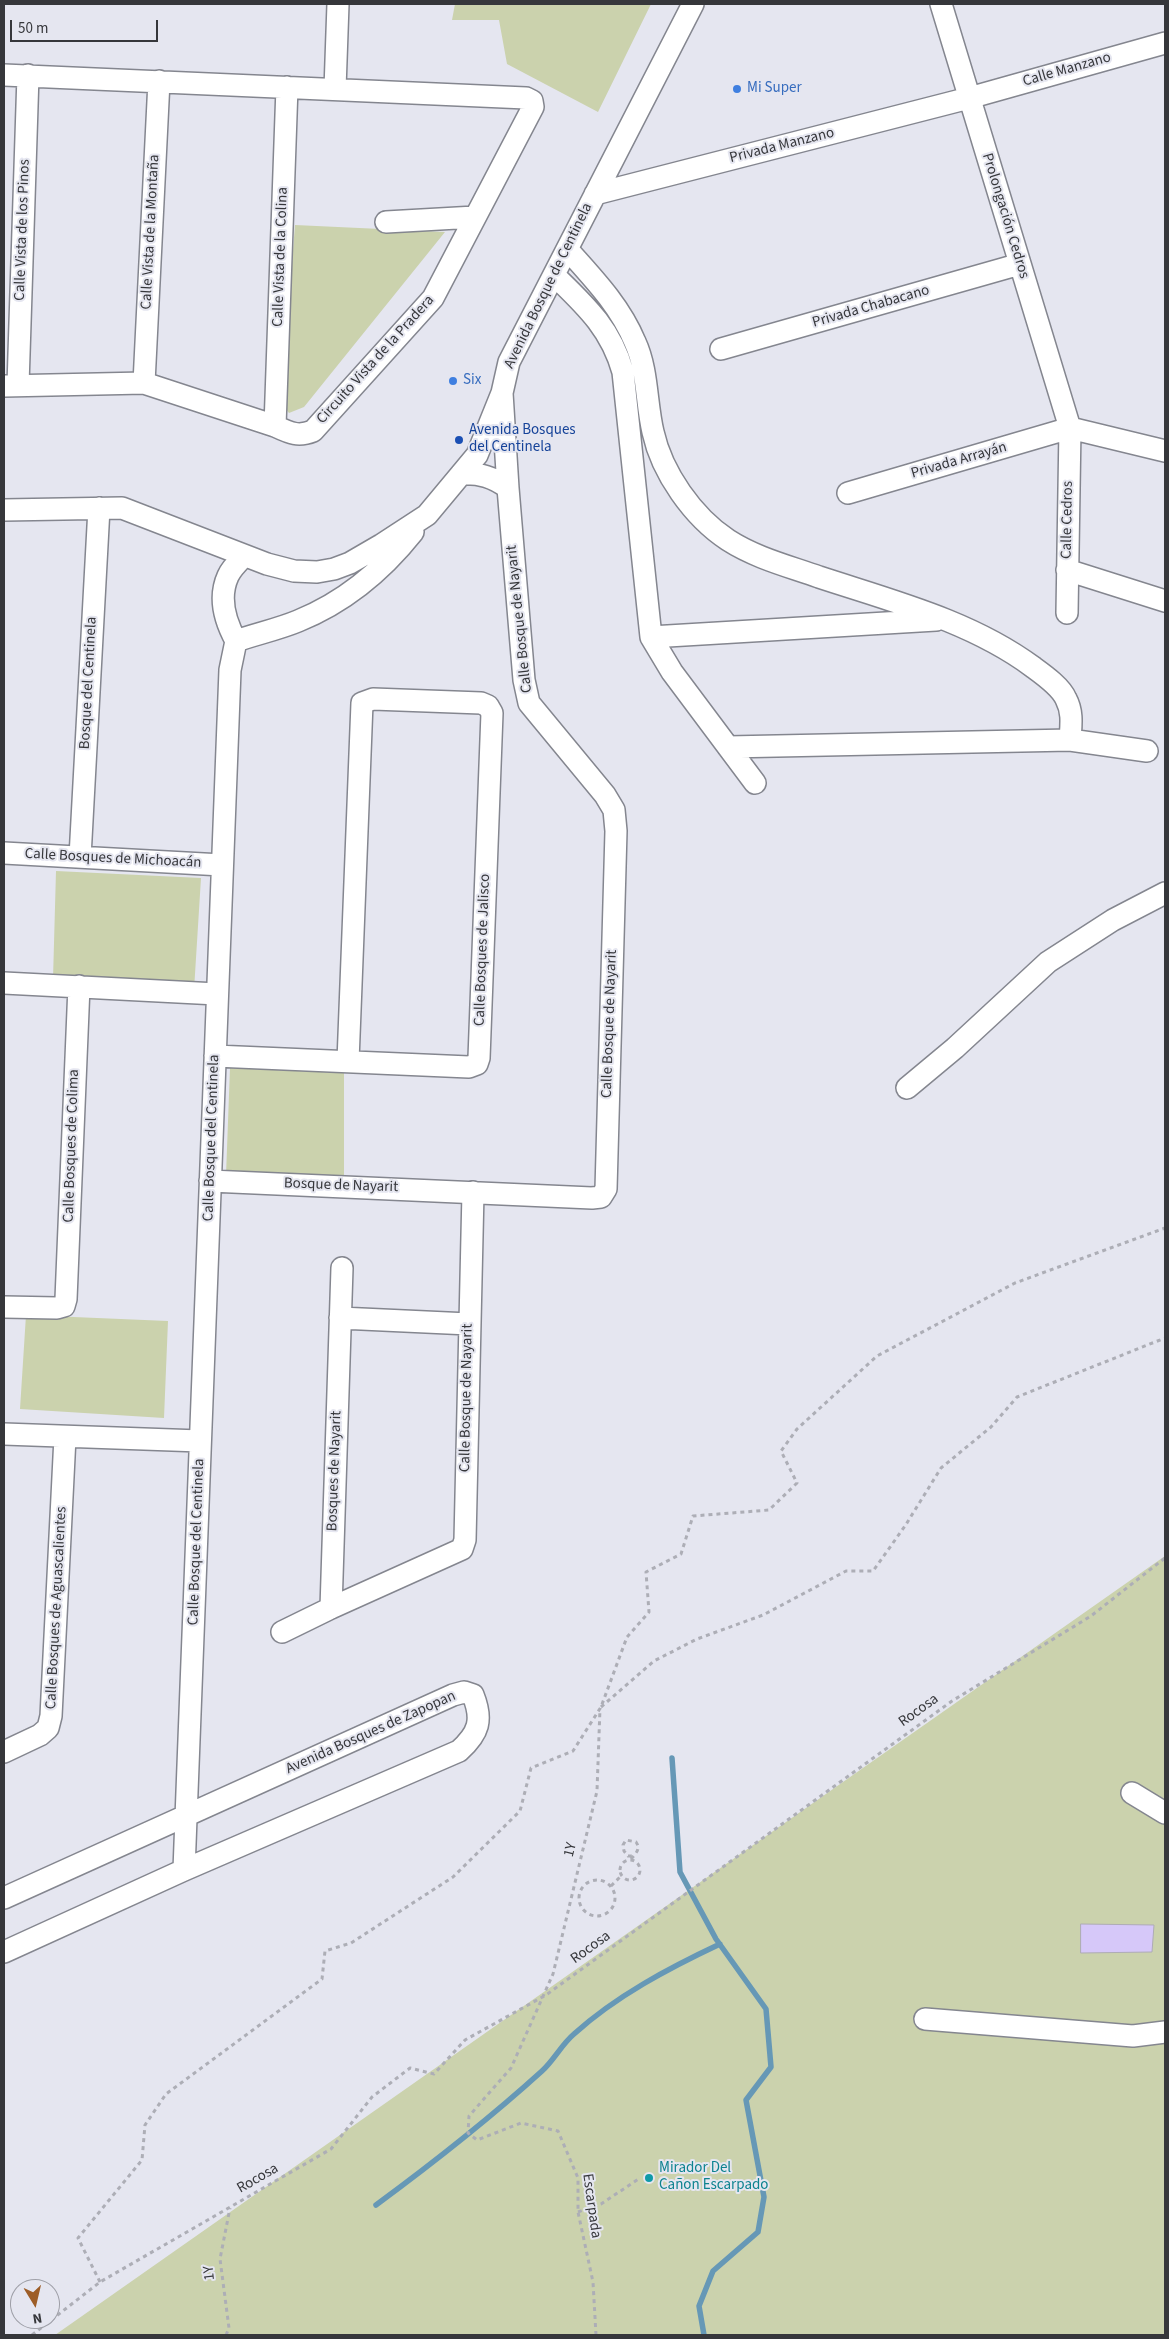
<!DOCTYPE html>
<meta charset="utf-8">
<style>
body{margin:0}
#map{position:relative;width:1169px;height:2339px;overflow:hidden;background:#e5e6f0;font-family:"Source Sans 3",sans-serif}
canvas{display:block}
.frame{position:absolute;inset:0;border:5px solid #36373b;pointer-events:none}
.north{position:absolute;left:10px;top:2279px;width:50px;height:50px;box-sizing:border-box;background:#e5e6f0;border:1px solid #9fa0a8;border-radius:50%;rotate:171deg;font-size:14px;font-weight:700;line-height:20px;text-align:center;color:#36373b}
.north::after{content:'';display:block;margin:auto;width:18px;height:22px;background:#9d5d27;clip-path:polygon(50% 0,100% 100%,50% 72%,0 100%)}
.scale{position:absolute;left:10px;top:20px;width:148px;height:22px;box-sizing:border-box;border:2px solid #36373b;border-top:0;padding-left:6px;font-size:15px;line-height:18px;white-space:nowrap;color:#36373b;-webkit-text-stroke:4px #e5e6f0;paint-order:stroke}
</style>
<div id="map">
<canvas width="1169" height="2339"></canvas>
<div class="frame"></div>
<div class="north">N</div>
<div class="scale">50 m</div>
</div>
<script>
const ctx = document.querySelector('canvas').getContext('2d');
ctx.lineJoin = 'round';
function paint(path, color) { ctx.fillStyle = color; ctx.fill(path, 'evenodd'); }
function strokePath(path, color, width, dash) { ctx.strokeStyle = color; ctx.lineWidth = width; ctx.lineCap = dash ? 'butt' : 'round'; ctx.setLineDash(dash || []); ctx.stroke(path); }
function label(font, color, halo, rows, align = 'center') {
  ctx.font = font + ' "Source Sans 3",sans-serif'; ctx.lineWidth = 4; ctx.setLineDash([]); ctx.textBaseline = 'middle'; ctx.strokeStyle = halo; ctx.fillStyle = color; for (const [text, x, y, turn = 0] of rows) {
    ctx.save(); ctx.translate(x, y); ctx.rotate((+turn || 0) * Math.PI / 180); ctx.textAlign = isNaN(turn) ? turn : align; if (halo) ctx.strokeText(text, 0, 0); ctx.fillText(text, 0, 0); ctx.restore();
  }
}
const green = new Path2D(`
 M455,4H651L598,112L507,64L499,20H452Z
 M295,225L445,232L304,407L289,413L281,403Z
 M56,871L201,878L194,990L53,979Z
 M230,1068L344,1073V1180L226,1175Z
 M26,1315L168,1321L164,1418L20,1409Z
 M1165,1556V2335H55Z`);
const stream = new Path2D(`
 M672,1758L680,1872L716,1939L766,2009L771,2067L746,2100L764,2197L758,2232L713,2271L699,2306L704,2335
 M376,2205C433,2163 489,2119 542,2071C554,2060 562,2044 574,2034C616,1996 669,1968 720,1944`);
const building = new Path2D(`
 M1081,1924L1154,1925L1152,1952L1081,1953Z`);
const path = new Path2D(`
 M601,1707L654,1661L697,1639L763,1615L846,1571H873L905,1526L941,1468L991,1427L1017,1397L1165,1338
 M631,1859C636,1853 641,1849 636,1842L626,1840L623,1845L624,1851L628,1856H634
 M620 1870a10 10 0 1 1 20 0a10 10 0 1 1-20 0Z
 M579 1898a18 18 0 1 1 36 0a18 18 0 1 1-36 0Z
 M611,1886L622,1875
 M578,2212L601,2204L640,2178
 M100,2282L78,2238L142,2160L145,2125L166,2094L322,1979L325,1951L351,1943L453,1877L520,1811L531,1768L573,1751L601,1707L627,1637L649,1612L646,1572L681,1554L693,1516L769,1510L797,1483L781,1451L797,1429L877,1356L1015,1283L1165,1228
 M32,2335L100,2282L331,2149L372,2097L410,2068L434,2074L465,2040L546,1995L952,1701L1091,1616L1165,1558
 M226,2335L229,2328L220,2259L230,2208
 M596,2335L593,2282L578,2212V2178L558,2131L521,2123L477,2140L468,2133L469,2116L511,2068L553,1974L597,1791L600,1708`);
const minor = new Path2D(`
 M941,4L1070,428L1067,613
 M4,75L526,98L532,101L533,107L433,298L313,431C298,437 290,433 275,426L144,383L4,386
 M335,89L338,4
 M595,194L969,98L1165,43
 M386,222L475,217
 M568,250C594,279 620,306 635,342C648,370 646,403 653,432C662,473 693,517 728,540C756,558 788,566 819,577C892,601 971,621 1033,667C1044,675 1061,687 1066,699C1073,712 1071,725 1070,740
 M555,276C586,306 611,329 623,372L651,637L672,672L755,783
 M721,349L1020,264
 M144,383L159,81
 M18,385L28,75
 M275,426L287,87
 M461,474C480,473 493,477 508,488
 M848,493L1070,428L1165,451
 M4,510L122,508L267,564L294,571L317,572L334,569L350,563L381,545L427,515L477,455L502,393L509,362L693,4
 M1067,570L1165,601
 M651,637L936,620
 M236,641C256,634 279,629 298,621C345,602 382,571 413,532
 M236,641C225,621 218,598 228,576C231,569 238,562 243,557
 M728,747L1070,740L1147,751
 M4,853L222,865
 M80,857L99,508
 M4,983L217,994
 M215,1056L469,1067L477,1064L479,1058L492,713L488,706L481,703L373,699L362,703L348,1061
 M907,1088L955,1048L1048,962L1113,920L1165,893
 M210,1181L592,1198L601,1197L606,1189L616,831L614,810L605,795L529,703L524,680L508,488L502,393
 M4,1307L57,1308L64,1306L66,1299L79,986
 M340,1318L469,1324
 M4,1434L200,1441
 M331,1608L342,1268
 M282,1632L331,1608L462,1549L465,1540L473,1192
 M4,1752L40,1735L48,1728L51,1716L65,1437
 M1132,1793L1165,1813
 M184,1870L230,670L236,641
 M4,1898L453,1695L464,1692L473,1695C483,1720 479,1733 459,1751L184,1870L4,1952
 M925,2019L1133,2036L1165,2032`);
const markers = [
 [737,89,5,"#3f7fe0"],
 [453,381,5,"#3f7fe0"],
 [459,440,5,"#1a4fb4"],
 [649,2178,5,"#0f9aa8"]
];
const streetNames = [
 ["Calle Manzano",1067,70,-16],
 ["Privada Manzano",782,146,-14],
 ["Prolongación Cedros",1005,216,73],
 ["Calle Vista de los Pinos",23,230,-88],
 ["Calle Vista de la Montaña",151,232,-87],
 ["Calle Vista de la Colina",281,257,-88],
 ["Avenida Bosque de Centinela",549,286,-64],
 ["Privada Chabacano",871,307,-16],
 ["Circuito Vista de la Pradera",376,360,-48],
 ["Privada Arrayán",959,461,-16],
 ["Calle Cedros",1068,520,-89],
 ["Calle Bosque de Nayarit",520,619,-96],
 ["Bosque del Centinela",89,683,-87],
 ["Calle Bosques de Michoacán",113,859,3],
 ["Calle Bosques de Jalisco",483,950,-88],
 ["Calle Bosque de Nayarit",610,1024,-88],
 ["Calle Bosque del Centinela",212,1138,-88],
 ["Calle Bosques de Colima",72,1146,-88],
 ["Bosque de Nayarit",341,1186,2],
 ["Calle Bosque de Nayarit",467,1398,-89],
 ["Bosques de Nayarit",335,1471,-88],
 ["Calle Bosque del Centinela",197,1542,-88],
 ["Calle Bosques de Aguascalientes",57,1608,-87],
 ["Rocosa",919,1711,-36],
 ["Avenida Bosques de Zapopan",371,1733,-24],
 ["1Y",571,1850,-76],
 ["Rocosa",591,1948,-36],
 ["Rocosa",258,2179,-30],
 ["Escarpada",591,2206,82],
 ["1Y",210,2273,-96]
];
const shopNames = [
 ["Mi Super",747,89],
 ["Six",463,381]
];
const transitNames = [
 ["Avenida Bosques",469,431],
 ["del Centinela",469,448]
];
const cultureNames = [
 ["Mirador Del",659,2169],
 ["Cañon Escarpado",659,2186]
];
paint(green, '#cbd2ad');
strokePath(stream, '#6698b6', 5.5);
paint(building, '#d6c8f9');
strokePath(building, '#aeacb5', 1);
strokePath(minor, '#84868f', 24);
strokePath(path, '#adaeb6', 3, [4, 4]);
strokePath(minor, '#fff', 21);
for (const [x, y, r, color] of markers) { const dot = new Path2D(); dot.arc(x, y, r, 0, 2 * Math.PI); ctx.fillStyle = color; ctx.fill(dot); strokePath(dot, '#e5e6f0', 2); }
label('15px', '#36373b', '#e5e6f0', streetNames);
label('15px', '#366cbe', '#e5e6f0', shopNames, 'left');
label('15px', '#164399', '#e5e6f0', transitNames, 'left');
label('15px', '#0d838f', '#e5e6f0', cultureNames, 'left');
</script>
